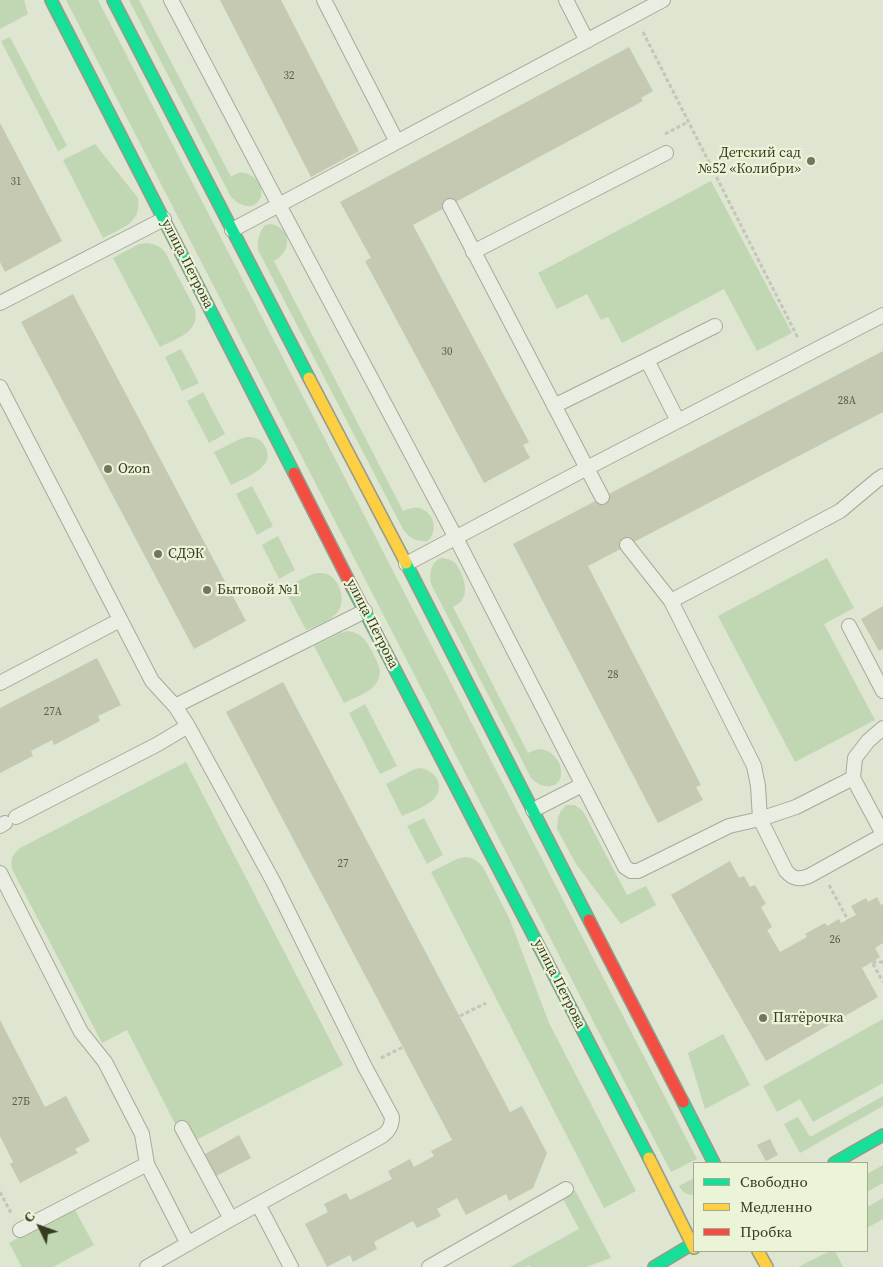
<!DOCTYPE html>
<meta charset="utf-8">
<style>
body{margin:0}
#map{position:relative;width:883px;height:1267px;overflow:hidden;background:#dee5d1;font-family:"Source Serif 4",serif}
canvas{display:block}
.legend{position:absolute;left:693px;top:1162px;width:175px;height:90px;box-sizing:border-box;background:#ecf4d8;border:1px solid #a4aa8f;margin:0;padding:6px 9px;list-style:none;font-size:15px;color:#383a21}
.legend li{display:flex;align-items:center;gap:10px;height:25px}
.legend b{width:25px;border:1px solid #a4aa8f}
.north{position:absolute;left:15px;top:1202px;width:50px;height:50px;-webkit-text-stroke:4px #ecf4d8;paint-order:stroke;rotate:312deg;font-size:14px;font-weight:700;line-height:20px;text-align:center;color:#383a21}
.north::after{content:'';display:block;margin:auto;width:18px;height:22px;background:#383a21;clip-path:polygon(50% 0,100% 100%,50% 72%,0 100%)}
</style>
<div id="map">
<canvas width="883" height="1267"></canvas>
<ul class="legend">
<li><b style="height:6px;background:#16e098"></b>Свободно</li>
<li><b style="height:6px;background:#ffcf43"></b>Медленно</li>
<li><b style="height:6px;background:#f24e42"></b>Пробка</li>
</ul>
<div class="north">С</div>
</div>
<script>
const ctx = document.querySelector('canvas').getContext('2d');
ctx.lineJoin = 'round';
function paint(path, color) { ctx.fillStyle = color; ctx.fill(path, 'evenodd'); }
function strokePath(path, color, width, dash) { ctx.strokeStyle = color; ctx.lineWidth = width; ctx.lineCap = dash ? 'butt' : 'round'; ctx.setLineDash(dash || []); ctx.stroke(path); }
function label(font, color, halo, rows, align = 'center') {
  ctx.font = font + ' "Source Serif 4",serif'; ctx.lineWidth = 4.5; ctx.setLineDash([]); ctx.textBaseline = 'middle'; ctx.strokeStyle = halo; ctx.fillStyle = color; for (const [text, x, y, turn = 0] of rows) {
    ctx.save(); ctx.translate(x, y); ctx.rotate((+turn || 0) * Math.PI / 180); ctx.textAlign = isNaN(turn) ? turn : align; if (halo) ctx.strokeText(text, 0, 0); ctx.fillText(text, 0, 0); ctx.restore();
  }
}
const green = new Path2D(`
 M0,0H24L28,14L0,29Z
 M66,0H98L697,1159L671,1172Z
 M129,0H139L231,177C233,176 235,174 238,173C242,172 246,173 250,175C274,187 257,223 231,197Z
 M10,37L67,146L58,151L1,41Z
 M95,144L138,198C142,223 122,228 103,238L63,160Z
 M711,181L792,333L757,351L724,289L622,343L608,317L601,320L587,294L557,309L538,273Z
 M271,224C292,228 292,252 274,261L403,511C409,509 413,507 419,508C435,512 438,531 428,541C417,542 411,539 404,531L258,250C257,240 259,233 265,225Z
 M147,243C155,244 160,246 165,252L195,309C200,333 177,338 160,347L113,258L139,244Z
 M181,349L199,383L182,391L165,357Z
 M203,392L225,434L209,443L187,401Z
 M247,437C254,437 260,438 264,445C279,466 245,478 231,485L214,452L240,439Z
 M252,486L273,526L257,535L236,494Z
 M278,536L295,570L279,579L262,545Z
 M442,558C447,559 450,559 454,562C461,569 468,587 464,596C462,602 458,604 453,607L528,753C533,751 538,748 544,750C554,752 563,765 561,775C561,779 558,782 555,785C545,788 538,785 531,778L431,584C429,574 431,561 442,558Z
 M827,558L854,608L824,624L875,720L795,762L718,616Z
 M317,573C321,573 325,573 329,575C341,582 346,602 337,613C330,621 315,626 306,630L284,588L310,575Z
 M347,631C353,632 358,633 362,637C368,642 379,663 380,671C380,676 378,682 374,686C367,694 353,698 344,703L314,646L340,633Z
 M365,704L397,766L380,774L349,713Z
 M186,762L343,1065L186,1145L127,1030L102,1043L12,869C10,859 13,854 20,848Z
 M418,768C435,769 446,785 434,799C427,806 411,812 402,816L386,784L411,771Z
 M566,805H575L583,811L627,895L646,886L656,905L621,924L576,864L557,829L558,817L561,811Z
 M424,818L443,855L427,864L407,826Z
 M465,857C473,858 477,860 483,867L510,920L549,1023L636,1191L604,1208L431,872L457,859Z
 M883,1019V1083L813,1122L800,1099L777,1112L763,1086Z
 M723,1034L750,1085L705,1109L688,1053Z
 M883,1096V1106L800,1153L784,1124L798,1117L810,1137Z
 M883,1165V1183L867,1192V1174Z
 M694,1178V1195C687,1195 682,1192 679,1186Z
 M575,1190L611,1258L586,1267H530L529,1265L526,1267H510L579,1229L562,1197Z
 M883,1198V1219L867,1228V1207Z
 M74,1208L94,1245L53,1267H22L9,1243Z
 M830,1251H835L843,1267H798Z`);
const building = new Path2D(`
 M220,0H281L359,151L311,177Z
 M629,47L653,91L641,98L643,101L413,225L529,442L523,445L530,458L484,483L365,261L371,258L340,202Z
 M0,123L62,241L5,272L0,262Z
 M73,294L246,621L194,649L21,322Z
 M883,351V412L588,566L701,785L696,787L703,800L658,823L513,544Z
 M883,606V649L879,651L861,619Z
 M97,658L121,705L98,716L100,721L54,745L52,740L31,751L33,756L0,773V708Z
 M283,682L510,1112L522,1106L547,1153L533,1188L509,1201L506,1194L466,1215L457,1198L437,1209L441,1216L417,1228L413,1221L374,1242L377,1249L353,1262L350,1255L327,1267L305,1224L328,1212L324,1204L346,1193L350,1200L392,1179L388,1171L410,1159L414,1167L434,1156L431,1151L452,1140L226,712Z
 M730,861L739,878L744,876L750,887L755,885L766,904L761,907L772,927L767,930L780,952L807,937L805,934L825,923L827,926L839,919L841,923L856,915L851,906L866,898L868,902L877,897L881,905L883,904V943L875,948L880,957L862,968L878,997L766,1061L671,895Z
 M0,1020L45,1107L66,1096L90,1141L75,1149L78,1153L20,1183L10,1164L13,1162L0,1136Z
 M239,1135L251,1158L216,1176L205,1154Z
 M770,1139L778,1155L766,1161L757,1145Z`);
const path = new Path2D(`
 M643,32L798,338
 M665,134L688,122
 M829,885L848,920
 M883,962H872L883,982
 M460,1016L486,1003
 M381,1058L403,1047
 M0,1192L11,1213`);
const lane = new Path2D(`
 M171,0L279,205L456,538L625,867L631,871H638L729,826L760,819L796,807L853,778
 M324,0L397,142
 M566,0L587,41
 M450,206L602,497
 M232,230L663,0
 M473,252L666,153
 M0,303L164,219
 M647,360L715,326
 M0,387L152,681L175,706L188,726L273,881L365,1067L392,1117C392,1126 389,1131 382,1136L231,1219L147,1267
 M554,406L647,360L678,421
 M883,476L877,480L840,511L671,601L754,766L758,786L760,819L786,871C793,879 799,880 809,876L883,835
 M627,545L671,601
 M406,564L587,468L883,315
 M849,626L883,691
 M0,683L120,620
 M175,706L365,611
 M883,728L868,741L855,758L853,778L883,834
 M533,810L582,785
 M16,817L158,744L188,726
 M0,826L5,823
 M0,873L81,1032L105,1062L142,1134L147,1164L188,1244
 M182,1128L231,1219
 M258,1204L291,1267
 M20,1230L147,1164
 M429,1267L566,1189`);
const fast = new Path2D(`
 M51,0L294,473
 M113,0L309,378
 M406,563L589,920
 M352,587L649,1158
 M683,1102L714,1163
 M834,1163L883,1135
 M654,1267L694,1243`);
const slow = new Path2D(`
 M309,378L406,563
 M649,1158L694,1248
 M758,1251L767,1267`);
const jam = new Path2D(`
 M294,473L352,587
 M589,920L683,1102`);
const markers = [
 [811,161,5,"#72765f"],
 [108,469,5,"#72765f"],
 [158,554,5,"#72765f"],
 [207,590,5,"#72765f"],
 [763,1018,5,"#72765f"]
];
const numberNames = [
 ["32",289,76],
 ["31",16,182],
 ["30",447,352],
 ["28А",847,401],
 ["28",613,675],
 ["27А",53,712],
 ["27",343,864],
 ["26",835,940],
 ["27Б",21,1102]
];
const poiNames = [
 ["Детский сад",801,153,"right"],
 ["№52 «Колибри»",801,169,"right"],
 ["Ozon",118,469],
 ["СДЭК",168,554],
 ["Бытовой №1",217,590],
 ["Пятёрочка",773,1018]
];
const streetNames = [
 ["улица Петрова",187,264,63],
 ["улица Петрова",372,624,63],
 ["улица Петрова",559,984,63]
];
paint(green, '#c1d7b4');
paint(building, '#c5c9b2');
strokePath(lane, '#a6aa99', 16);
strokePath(fast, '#969a89', 14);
strokePath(slow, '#969a89', 14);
strokePath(jam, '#969a89', 14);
strokePath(path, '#c3c6b9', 3, [4, 2.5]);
strokePath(lane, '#eaeee2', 14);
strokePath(fast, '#16e098', 11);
strokePath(slow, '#ffcf43', 11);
strokePath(jam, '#f24e42', 11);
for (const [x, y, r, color] of markers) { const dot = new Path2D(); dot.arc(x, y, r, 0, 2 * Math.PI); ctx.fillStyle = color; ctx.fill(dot); strokePath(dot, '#ecf4d8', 2); }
label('11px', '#5b5e45', null, numberNames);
label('14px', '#383a21', '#ecf4d8', poiNames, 'left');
label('14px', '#383a21', '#ecf4d8', streetNames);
</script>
